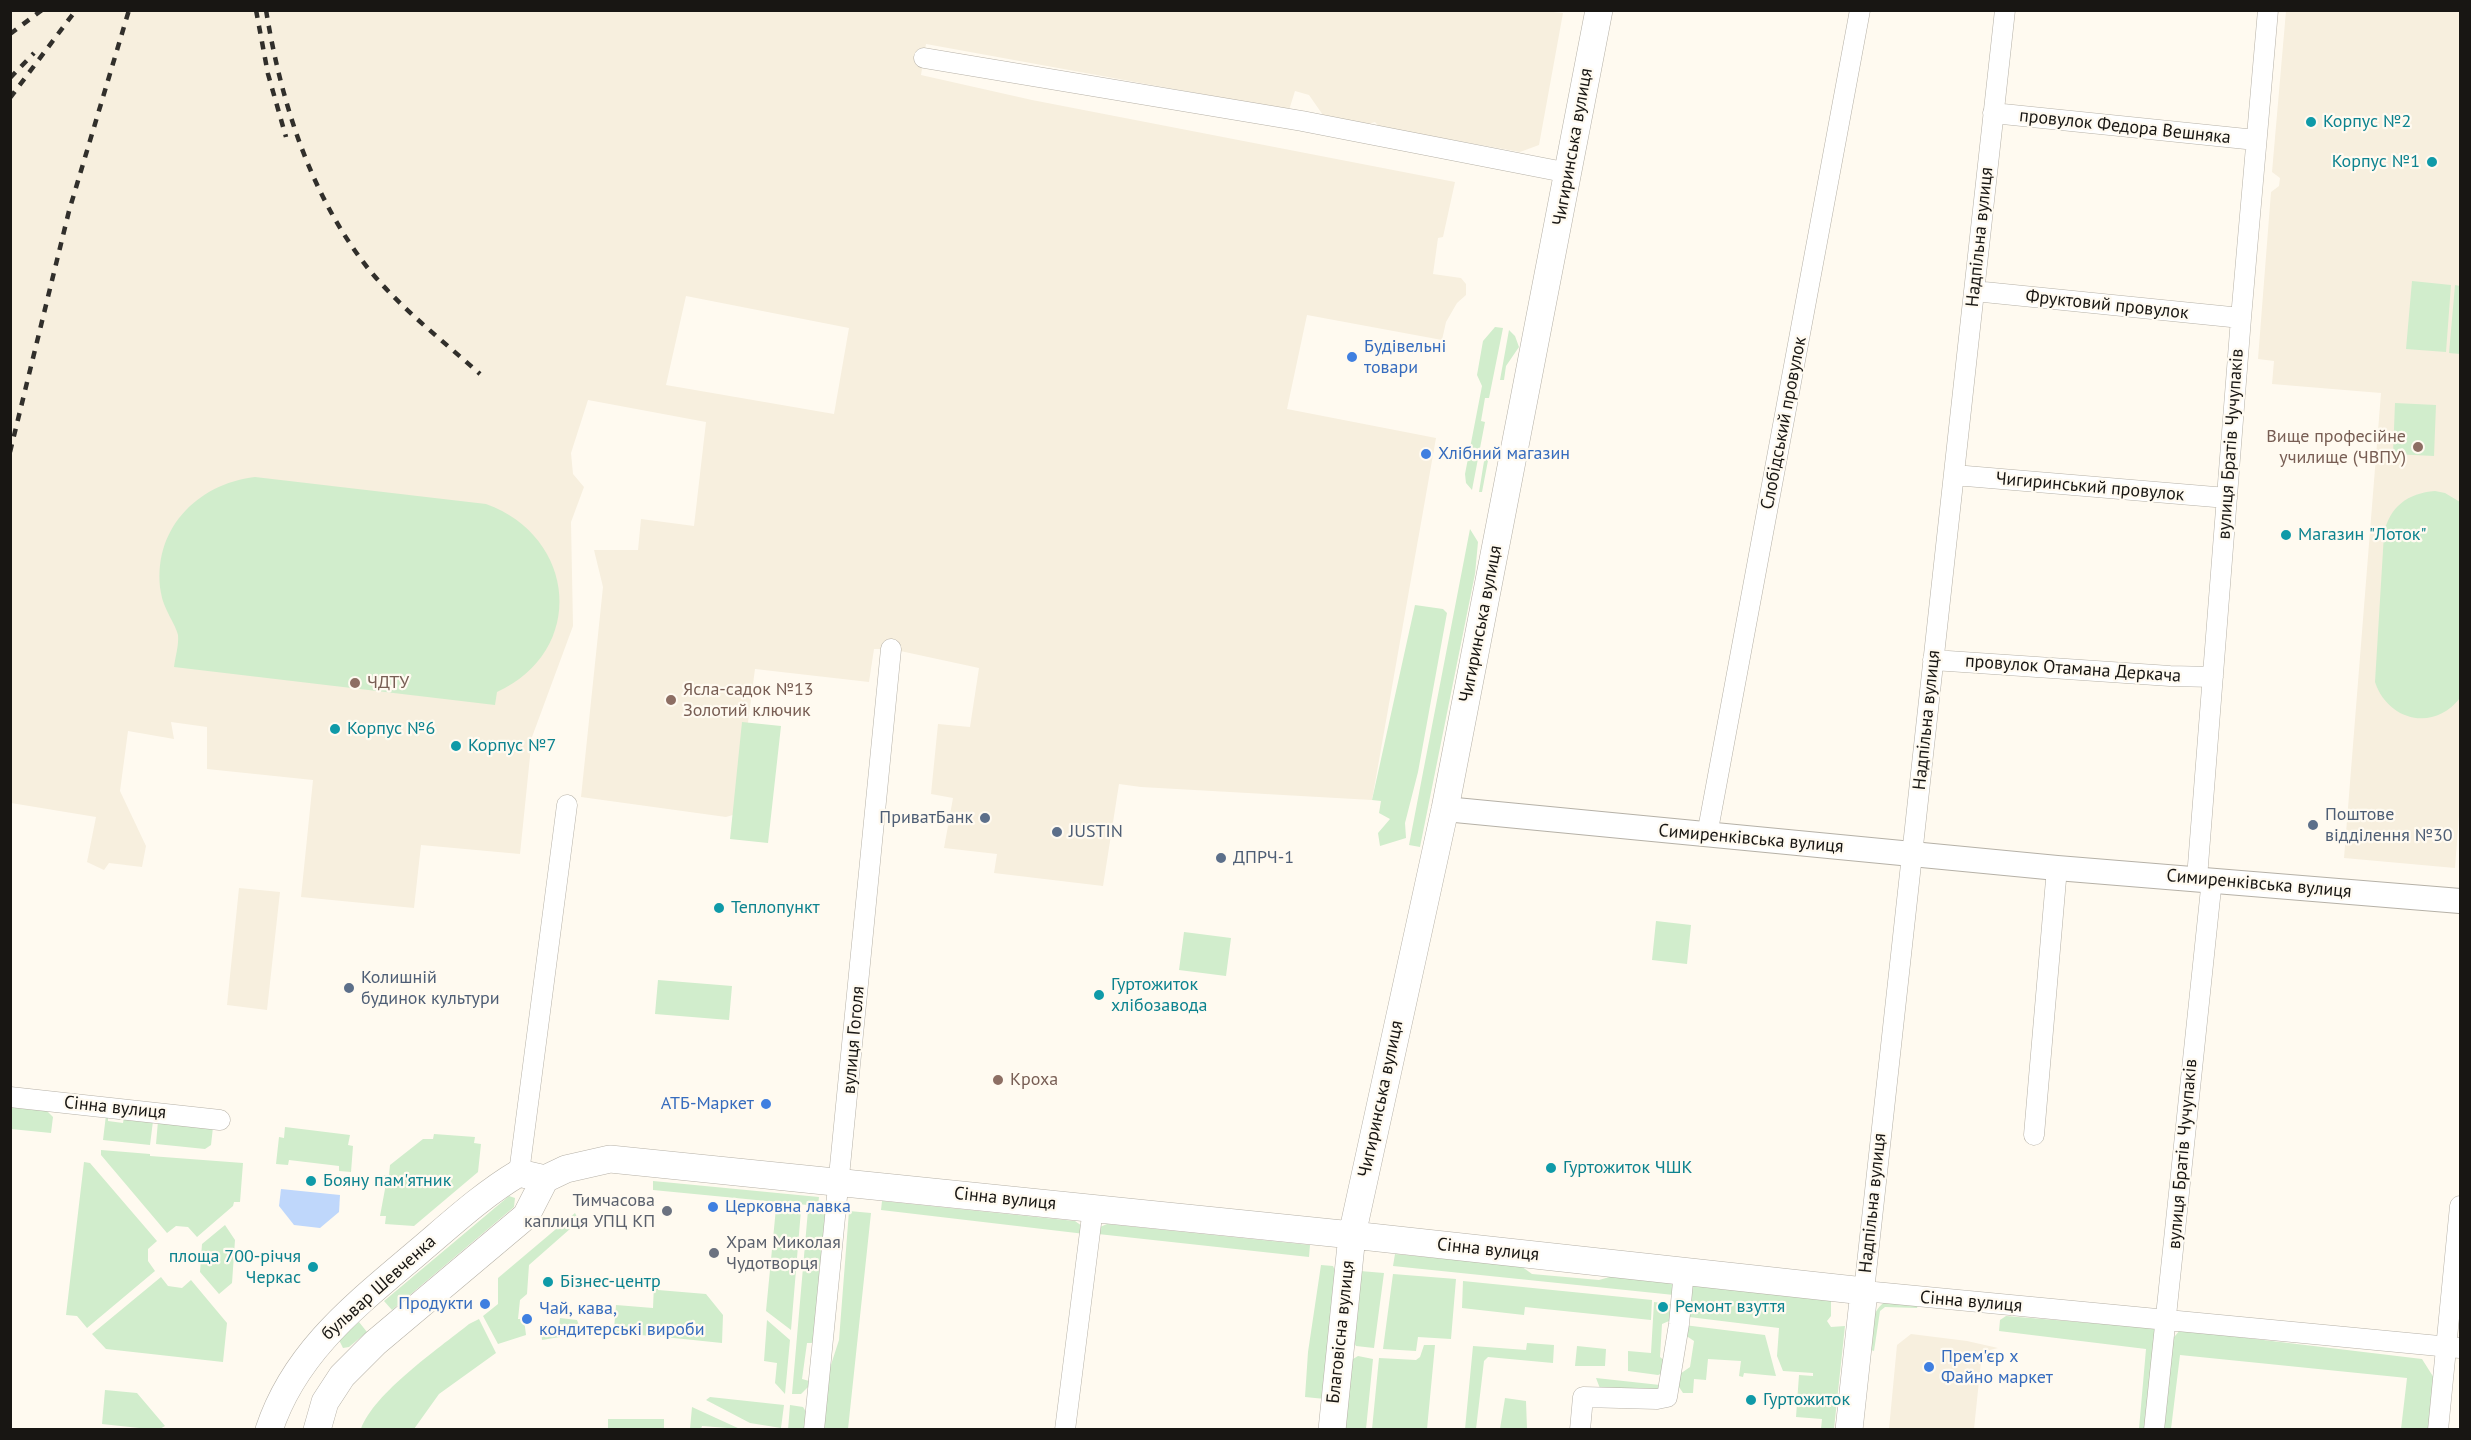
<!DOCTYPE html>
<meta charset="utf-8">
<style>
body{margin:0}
#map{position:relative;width:2471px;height:1440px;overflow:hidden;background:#fffaf0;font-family:"PT Sans",sans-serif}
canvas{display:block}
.frame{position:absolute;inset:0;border:12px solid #181613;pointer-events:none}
</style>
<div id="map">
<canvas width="2471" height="1440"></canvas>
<div class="frame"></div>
</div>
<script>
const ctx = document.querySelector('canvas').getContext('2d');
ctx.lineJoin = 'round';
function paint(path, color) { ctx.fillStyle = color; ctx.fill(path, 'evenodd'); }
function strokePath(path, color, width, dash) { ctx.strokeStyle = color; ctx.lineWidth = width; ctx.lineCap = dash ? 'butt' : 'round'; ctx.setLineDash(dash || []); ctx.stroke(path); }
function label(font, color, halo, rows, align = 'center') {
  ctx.font = font + ' "PT Sans",sans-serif'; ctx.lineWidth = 4.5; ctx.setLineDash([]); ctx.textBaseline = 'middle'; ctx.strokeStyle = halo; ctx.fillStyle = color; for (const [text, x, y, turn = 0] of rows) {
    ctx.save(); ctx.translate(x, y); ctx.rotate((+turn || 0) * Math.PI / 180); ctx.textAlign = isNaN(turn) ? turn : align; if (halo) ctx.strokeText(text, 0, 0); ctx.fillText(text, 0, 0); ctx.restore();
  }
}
const built = new Path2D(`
 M1534,10L1563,13L1539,145L1520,152L1379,127L1375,122L1362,126L1325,118L1309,95L1295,91L1289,110L926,44L921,75L1032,100L1455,182L1443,237L1438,238L1433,274L1461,278L1466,284V295L1457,303L1446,322L1442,340L1307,315L1287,409L1436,438L1372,800L1141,787L1119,784L1103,886L994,873L997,854L944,848L953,798L931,794L938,724L970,727L979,668L891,649H874L869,682L755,669L736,814L726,817L581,797L603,587L594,550H638L641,519L694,526L706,422L588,400L571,453L573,474L584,487L571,522L573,626L532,737L520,854L421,845L414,908L301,897L313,780L207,769V727L171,722L174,739L128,731L120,791L146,846L142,867L109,863L104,870L87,862L96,817L11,803L10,11ZM686,296L849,328L834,414L666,385Z
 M2286,11H2460V802L2455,868L2344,858L2381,393L2272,384L2274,361L2258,359L2271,192L2279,186L2280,178L2272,172Z
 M239,888L280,892L267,1010L227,1005Z
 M1911,1334L1967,1341L1998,1348L1982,1352L1974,1429H1889L1897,1345Z`);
const green = new Path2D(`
 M2412,281L2451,285L2446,352L2406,349Z
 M2455,285L2460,286V354L2449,353Z
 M1495,327L1503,328L1489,398H1485L1481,421L1485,422L1472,490L1466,483L1465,474L1482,386L1477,375L1483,341Z
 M1509,330L1515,336L1519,347L1506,366L1504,380H1500Z
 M2395,403L2436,405L2434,456L2393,454Z
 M1486,449L1490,450L1482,492H1479Z
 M255,477L486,504C577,537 587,651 497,692L495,705L174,667C175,658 179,645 178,635C176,625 163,608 161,593C151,531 196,484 255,477Z
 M2435,491L2445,493L2460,502V698C2434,732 2388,721 2375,682L2384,534C2389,507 2408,493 2435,491Z
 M1470,529L1478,542L1475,574L1420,847L1409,845Z
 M1415,605L1443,609L1447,613L1418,772L1405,823L1406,838L1380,846L1378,833L1390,819L1379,813L1381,801L1372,800Z
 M742,722L781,726L768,843L730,839Z
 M1656,921L1691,925L1687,964L1652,960Z
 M1184,932L1231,938L1226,976L1179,970Z
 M658,980L732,986L729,1020L655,1014Z
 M11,1105L45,1109L53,1117L51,1133L11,1129Z
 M106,1115L108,1116V1121L123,1123L124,1117L153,1121L150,1145L103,1140Z
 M158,1121L213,1127L211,1145L205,1149L156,1144Z
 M285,1127L350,1135L348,1145L353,1146L351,1172L339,1171V1166L289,1160L288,1165L276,1164L279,1137L284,1138Z
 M434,1134L475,1137L474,1143L481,1144L478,1172L414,1226L385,1224L386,1216H380L385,1189L384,1175H389L390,1165L423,1139H433Z
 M101,1150L150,1154V1156L243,1163L240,1202H234L233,1206L197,1237L188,1227L176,1226L167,1233L101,1155Z
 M84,1162L90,1163L157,1241L148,1249V1261L155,1271L87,1328L77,1316L66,1315Z
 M653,1181L819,1197L818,1206L653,1190Z
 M509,1196L515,1198L514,1207L392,1310L384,1301Z
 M882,1201L1075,1221L1082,1226L1085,1234L881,1210Z
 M776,1208L801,1210L791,1330L766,1311Z
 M808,1210L829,1211L818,1343H807L802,1379L813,1382L801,1394H792Z
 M849,1211L871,1213L848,1429L823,1430L828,1374L839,1340Z
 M575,1213L579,1221L529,1265L527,1294L520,1300L518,1319H524L526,1335L498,1344L483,1316L498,1304V1278Z
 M1107,1224L1310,1245L1309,1257L1098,1234L1100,1227Z
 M225,1225L235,1240L232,1283L219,1294L200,1272L202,1244Z
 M1395,1254L1521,1266L1532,1274L1599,1280L1613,1276L1668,1281L1675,1287L1674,1295L1393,1266Z
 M1321,1265L1333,1266L1337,1275L1325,1399L1305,1397L1308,1352Z
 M1360,1271L1384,1273L1374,1348L1356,1346L1353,1341Z
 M1393,1274L1456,1279L1451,1339L1418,1337L1416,1351L1383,1349Z
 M161,1277L168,1286L182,1288L191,1280L227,1323L223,1362L106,1349L92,1334Z
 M658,1281V1290L706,1294L723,1315L722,1343C662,1337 602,1328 542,1340L540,1324L559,1326L560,1318L577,1320L580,1328L614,1329L616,1305L653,1308L654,1284Z
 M1463,1281L1652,1300L1651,1320L1525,1307L1524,1315L1462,1308Z
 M1693,1285L1831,1300V1316L1827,1321L1831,1327L1845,1326L1834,1429H1821L1822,1419L1796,1417L1799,1375L1813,1376V1373L1783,1371L1777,1356L1779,1328L1689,1317L1684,1303Z
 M1654,1302L1677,1305L1676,1318L1662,1324L1660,1357L1670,1365L1666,1372L1658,1375L1628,1371V1351L1651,1353Z
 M1885,1302L1918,1305L1917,1308L1885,1307L1880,1311L1874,1351L1871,1350C1872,1333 1869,1312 1885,1302Z
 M2006,1316L2153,1328L2159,1335L2149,1429H2139L2146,1349L1999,1331L2000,1320Z
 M479,1319L496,1353L439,1394L414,1429H361C374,1393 438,1349 469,1324Z
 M767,1320L790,1340L785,1394L775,1383L777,1363L764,1361Z
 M359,1322L367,1332L349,1347L343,1348L339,1340Z
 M1684,1325L1765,1335L1776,1376L1744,1373L1743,1377L1739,1376L1741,1361L1708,1359L1706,1380L1694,1379L1693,1393H1683L1677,1384V1376L1690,1367L1694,1341L1682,1333Z
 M2180,1330L2422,1359L2434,1378L2430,1429H2401L2407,1378L2180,1355L2171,1429L2164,1430L2172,1354L2170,1342Z
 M1527,1343L1554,1345L1553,1363L1488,1357L1484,1361L1476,1429H1465L1473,1346L1526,1350Z
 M1424,1345H1435L1427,1429H1372L1379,1358L1416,1360L1420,1357Z
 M1577,1346L1606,1349L1605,1366H1575Z
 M1358,1356L1373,1359L1366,1429L1343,1430L1353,1359Z
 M1596,1378L1660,1385L1659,1395L1601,1391Z
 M105,1390L137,1393L165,1426L158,1430L102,1424Z
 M710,1397L784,1405L781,1428L750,1423L706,1400Z
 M1505,1398L1526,1401L1527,1429H1500Z
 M790,1405L803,1407L808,1415L805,1429L788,1430Z
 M692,1407L740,1429L702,1426L701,1429H690Z
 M608,1419H664V1429H608Z`);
const water = new Path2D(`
 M281,1189L340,1195L339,1212L320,1228L294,1225L279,1206Z`);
const minor = new Path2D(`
 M2005,10L1864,1291L2460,1348
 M924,58L1302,121L1569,173
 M1993,113L2256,140
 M1974,291L2241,318
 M1954,475L2227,498
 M1933,660L2170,676L2213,677
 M1707,835L1860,10
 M2197,878L2241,318L2268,10
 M10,1097L220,1120
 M2034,1135L2057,868
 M519,1173L567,805
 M814,1430L891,649
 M1065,1430L1093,1208
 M1580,1430L1583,1397L1657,1399L1667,1397L1679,1324L1684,1271
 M2154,1430L2212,879
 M2438,1430L2460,1206`);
const tertiary = new Path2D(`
 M1445,809L2057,868L2460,901`);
const secondary = new Path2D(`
 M269,1430C295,1351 357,1304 418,1252C450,1225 482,1195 519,1173L545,1179L566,1169L610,1159L1352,1235L1864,1291L1849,1430
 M317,1430L325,1402L342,1376L375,1343L526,1216L545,1179
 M1332,1430L1352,1235L1445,809L1599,10`);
const rail = new Path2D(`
 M256,10L268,74L286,137
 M266,10C281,102 310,194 367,267C399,307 442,340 480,374
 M10,34L42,10
 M10,78L34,53
 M10,98L76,10
 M10,452L69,211L129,10`);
const markers = [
 [2311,122,6,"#0f9aa8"],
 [2432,162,6,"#0f9aa8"],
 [1352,357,6,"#3f7fe0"],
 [2418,447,6,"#8d6e63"],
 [1426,454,6,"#3f7fe0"],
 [2286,535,6,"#0f9aa8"],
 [355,683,6,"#8d6e63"],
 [671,700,6,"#8d6e63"],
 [335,729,6,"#0f9aa8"],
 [456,746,6,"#0f9aa8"],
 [985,818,6,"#5c6f8a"],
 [2313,825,6,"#5c6f8a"],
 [1057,832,6,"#5c6f8a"],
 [1221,858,6,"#5c6f8a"],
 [719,908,6,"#0f9aa8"],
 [349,988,6,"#5c6f8a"],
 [1099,995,6,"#0f9aa8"],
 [998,1080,6,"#8d6e63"],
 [766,1104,6,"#3f7fe0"],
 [1551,1168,6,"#0f9aa8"],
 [311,1181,6,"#0f9aa8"],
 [713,1207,6,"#3f7fe0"],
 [667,1211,6,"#6b7280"],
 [714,1253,6,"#6b7280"],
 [313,1267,6,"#0f9aa8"],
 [548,1282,6,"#0f9aa8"],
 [485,1304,6,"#3f7fe0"],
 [1663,1307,6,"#0f9aa8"],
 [527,1319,6,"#3f7fe0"],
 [1929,1367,6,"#3f7fe0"],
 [1751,1400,6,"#0f9aa8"]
];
const cultureNames = [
 ["Корпус №2",2323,122],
 ["Корпус №1",2420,162,"right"],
 ["Магазин \"Лоток\"",2298,535],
 ["Корпус №6",347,729],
 ["Корпус №7",468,746],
 ["Теплопункт",731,908],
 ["Гуртожиток",1111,985],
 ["хлібозавода",1111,1006],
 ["Гуртожиток ЧШК",1563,1168],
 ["Бояну пам'ятник",323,1181],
 ["площа 700-річчя",301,1257,"right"],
 ["Черкас",301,1278,"right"],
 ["Бізнес-центр",560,1282],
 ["Ремонт взуття",1675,1307],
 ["Гуртожиток",1763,1400]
];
const streetNames = [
 ["провулок Федора Вешняка",2125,127,6],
 ["Чигиринська вулиця",1573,147,-80],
 ["Надпільна вулиця",1980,237,-84],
 ["Фруктовий провулок",2107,305,6],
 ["Слобідський провулок",1784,423,-79],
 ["вулиця Братів Чучупаків",2231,444,-86],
 ["Чигиринський провулок",2090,487,5],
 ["Чигиринська вулиця",1481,624,-79],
 ["провулок Отамана Деркача",2073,669,4],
 ["Надпільна вулиця",1927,720,-84],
 ["Симиренківська вулиця",1751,839,5],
 ["Симиренківська вулиця",2259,884,5],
 ["вулиця Гоголя",854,1040,-85],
 ["Чигиринська вулиця",1381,1099,-78],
 ["Сінна вулиця",115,1108,6],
 ["вулиця Братів Чучупаків",2183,1154,-85],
 ["Сінна вулиця",1005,1199,6],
 ["Надпільна вулиця",1873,1203,-84],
 ["Сінна вулиця",1488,1250,6],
 ["бульвар Шевченка",379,1288,-42],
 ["Сінна вулиця",1971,1302,5],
 ["Благовісна вулиця",1341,1332,-84]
];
const shopNames = [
 ["Будівельні",1364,347],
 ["товари",1364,368],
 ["Хлібний магазин",1438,454],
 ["АТБ-Маркет",754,1104,"right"],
 ["Церковна лавка",725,1207],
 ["Продукти",473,1304,"right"],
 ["Чай, кава,",539,1309],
 ["кондитерські вироби",539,1330],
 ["Прем'єр х",1941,1357],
 ["Файно маркет",1941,1378]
];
const educationNames = [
 ["Вище професійне",2406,437,"right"],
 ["училище (ЧВПУ)",2406,458,"right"],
 ["ЧДТУ",367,683],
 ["Ясла-садок №13",683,690],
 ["Золотий ключик",683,711],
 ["Кроха",1010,1080]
];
const serviceNames = [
 ["Поштове",2325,815],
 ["відділення №30",2325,836],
 ["ПриватБанк",973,818,"right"],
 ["JUSTIN",1069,832],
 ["ДПРЧ-1",1233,858],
 ["Колишній",361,978],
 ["будинок культури",361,999]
];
const worshipNames = [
 ["Тимчасова",655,1201],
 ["каплиця УПЦ КП",655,1222],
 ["Храм Миколая",726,1243,"left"],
 ["Чудотворця",726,1264,"left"]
];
paint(built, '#f7efde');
paint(green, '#d1edcc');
paint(water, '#bfd7fb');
strokePath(minor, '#b6b1a7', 21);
strokePath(tertiary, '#b6b1a7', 26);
strokePath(secondary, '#b6b1a7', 28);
strokePath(minor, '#fff', 20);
strokePath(tertiary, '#fff', 24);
strokePath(secondary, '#fff', 27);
strokePath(rail, '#312f2b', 4.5, [8, 8]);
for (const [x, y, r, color] of markers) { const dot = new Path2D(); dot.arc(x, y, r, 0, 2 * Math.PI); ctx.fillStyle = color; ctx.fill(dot); strokePath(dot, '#fffaf0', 2); }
label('18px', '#0d838f', '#fffaf0', cultureNames, 'left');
label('18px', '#181613', '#fffaf0', streetNames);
label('18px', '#366cbe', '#fffaf0', shopNames, 'left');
label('18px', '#785e54', '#fffaf0', educationNames, 'left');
label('18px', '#4e5e75', '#fffaf0', serviceNames, 'left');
label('18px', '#5b616d', '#fffaf0', worshipNames, 'right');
</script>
